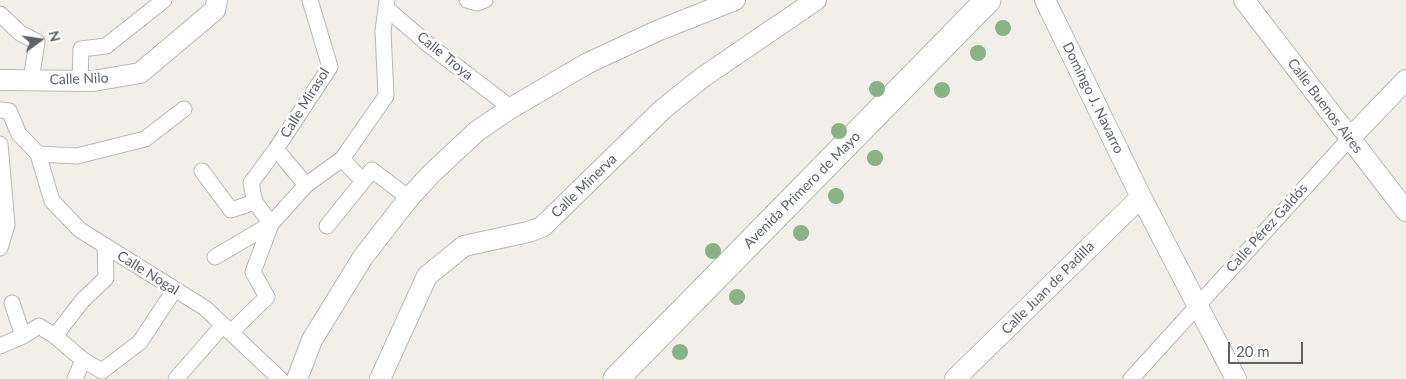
<!DOCTYPE html>
<meta charset="utf-8">
<style>
body{margin:0}
#map{position:relative;width:1406px;height:379px;overflow:hidden;background:#f1efe8;font-family:Lato,sans-serif}
canvas{display:block}
.north{position:absolute;left:15px;top:15px;width:50px;height:50px;-webkit-text-stroke:4px #fff;paint-order:stroke;rotate:76deg;font-size:14px;font-weight:700;line-height:20px;text-align:center;color:#5f6368}
.north::after{content:'';display:block;margin:auto;width:18px;height:22px;background:#5f6368;clip-path:polygon(50% 0,100% 100%,50% 72%,0 100%)}
.scale{position:absolute;left:1228px;top:342px;width:75px;height:22px;box-sizing:border-box;border:2px solid #5f6368;border-top:0;padding-left:6px;font-size:15px;line-height:18px;white-space:nowrap;color:#5f6368;-webkit-text-stroke:4px #fff;paint-order:stroke}
</style>
<div id="map">
<canvas width="1406" height="379"></canvas>
<div class="north">N</div>
<div class="scale">20 m</div>
</div>
<script>
const ctx = document.querySelector('canvas').getContext('2d');
ctx.lineJoin = 'round';
function strokePath(path, color, width, dash) { ctx.strokeStyle = color; ctx.lineWidth = width; ctx.lineCap = dash ? 'butt' : 'round'; ctx.setLineDash(dash || []); ctx.stroke(path); }
function label(font, color, halo, rows, align = 'center') {
  ctx.font = font + ' Lato,sans-serif'; ctx.lineWidth = 5; ctx.setLineDash([]); ctx.textBaseline = 'middle'; ctx.strokeStyle = halo; ctx.fillStyle = color; for (const [text, x, y, turn = 0] of rows) {
    ctx.save(); ctx.translate(x, y); ctx.rotate((+turn || 0) * Math.PI / 180); ctx.textAlign = isNaN(turn) ? turn : align; if (halo) ctx.strokeText(text, 0, 0); ctx.fillText(text, 0, 0); ctx.restore();
  }
}
const pedestrian = new Path2D(`
 M387,0L386,8L429,45L511,108
 M467,0L477,3L485,0
 M0,14L20,33L37,42L31,80
 M80,81L81,49L106,46L164,0
 M0,110L9,111L19,134L38,154L77,156L145,139L184,109
 M0,144L7,225L0,248
 M276,149L306,185
 M38,154L52,201L80,230L205,308L280,379
 M342,159L363,181
 M202,171L231,210L255,202
 M327,226L372,170L409,198
 M215,257L271,224L255,202L251,183L276,149L330,67L310,0
 M12,303L23,336L39,326L55,336L83,360L75,379
 M231,332L267,297L253,272L271,224L306,185L342,159L386,96L383,31L386,8
 M55,336L82,301L106,278L105,246
 M0,346L23,336
 M83,360L102,371L140,342L175,289
 M176,379L223,325
 M1131,379L1350,138`);
const minor = new Path2D(`
 M1045,0L1141,197L1236,379
 M1244,0L1406,211
 M0,80L93,81L140,73L215,10L217,0
 M1350,138L1406,80
 M297,379L312,340L363,257L409,198L431,174L477,131L511,108L588,63L657,31L735,0
 M380,379L427,276L464,246L528,232L542,227L663,109L703,77L816,0
 M955,379L1141,197`);
const tertiary = new Path2D(`
 M616,379L988,0`);
const trees = [
 [1003,28],
 [978,53],
 [877,89],
 [942,90],
 [839,131],
 [875,158],
 [836,196],
 [801,233],
 [713,251],
 [737,297],
 [680,352]
];
const streetNames = [
 ["Calle Troya",445,56,39],
 ["Calle Nilo",79,79,-2],
 ["Domingo J. Navarro",1093,98,64],
 ["Calle Mirasol",305,103,-58],
 ["Calle Buenos Aires",1325,106,53],
 ["Calle Minerva",584,186,-44],
 ["Avenida Primero de Mayo",802,190,-45],
 ["Calle Pérez Galdós",1267,228,-48],
 ["Calle Nogal",148,273,32],
 ["Calle Juan de Padilla",1048,288,-45]
];
strokePath(pedestrian, '#b5b8bc', 17);
strokePath(minor, '#b5b8bc', 22);
strokePath(tertiary, '#b5b8bc', 27);
strokePath(pedestrian, '#fff', 15);
strokePath(minor, '#fff', 20);
strokePath(tertiary, '#fff', 25);
ctx.fillStyle = '#89b387';
for (const [x, y] of trees) { ctx.beginPath(); ctx.arc(x, y, 8, 0, 2 * Math.PI); ctx.fill(); }
label('14px', '#5f6368', '#fff', streetNames);
</script>
